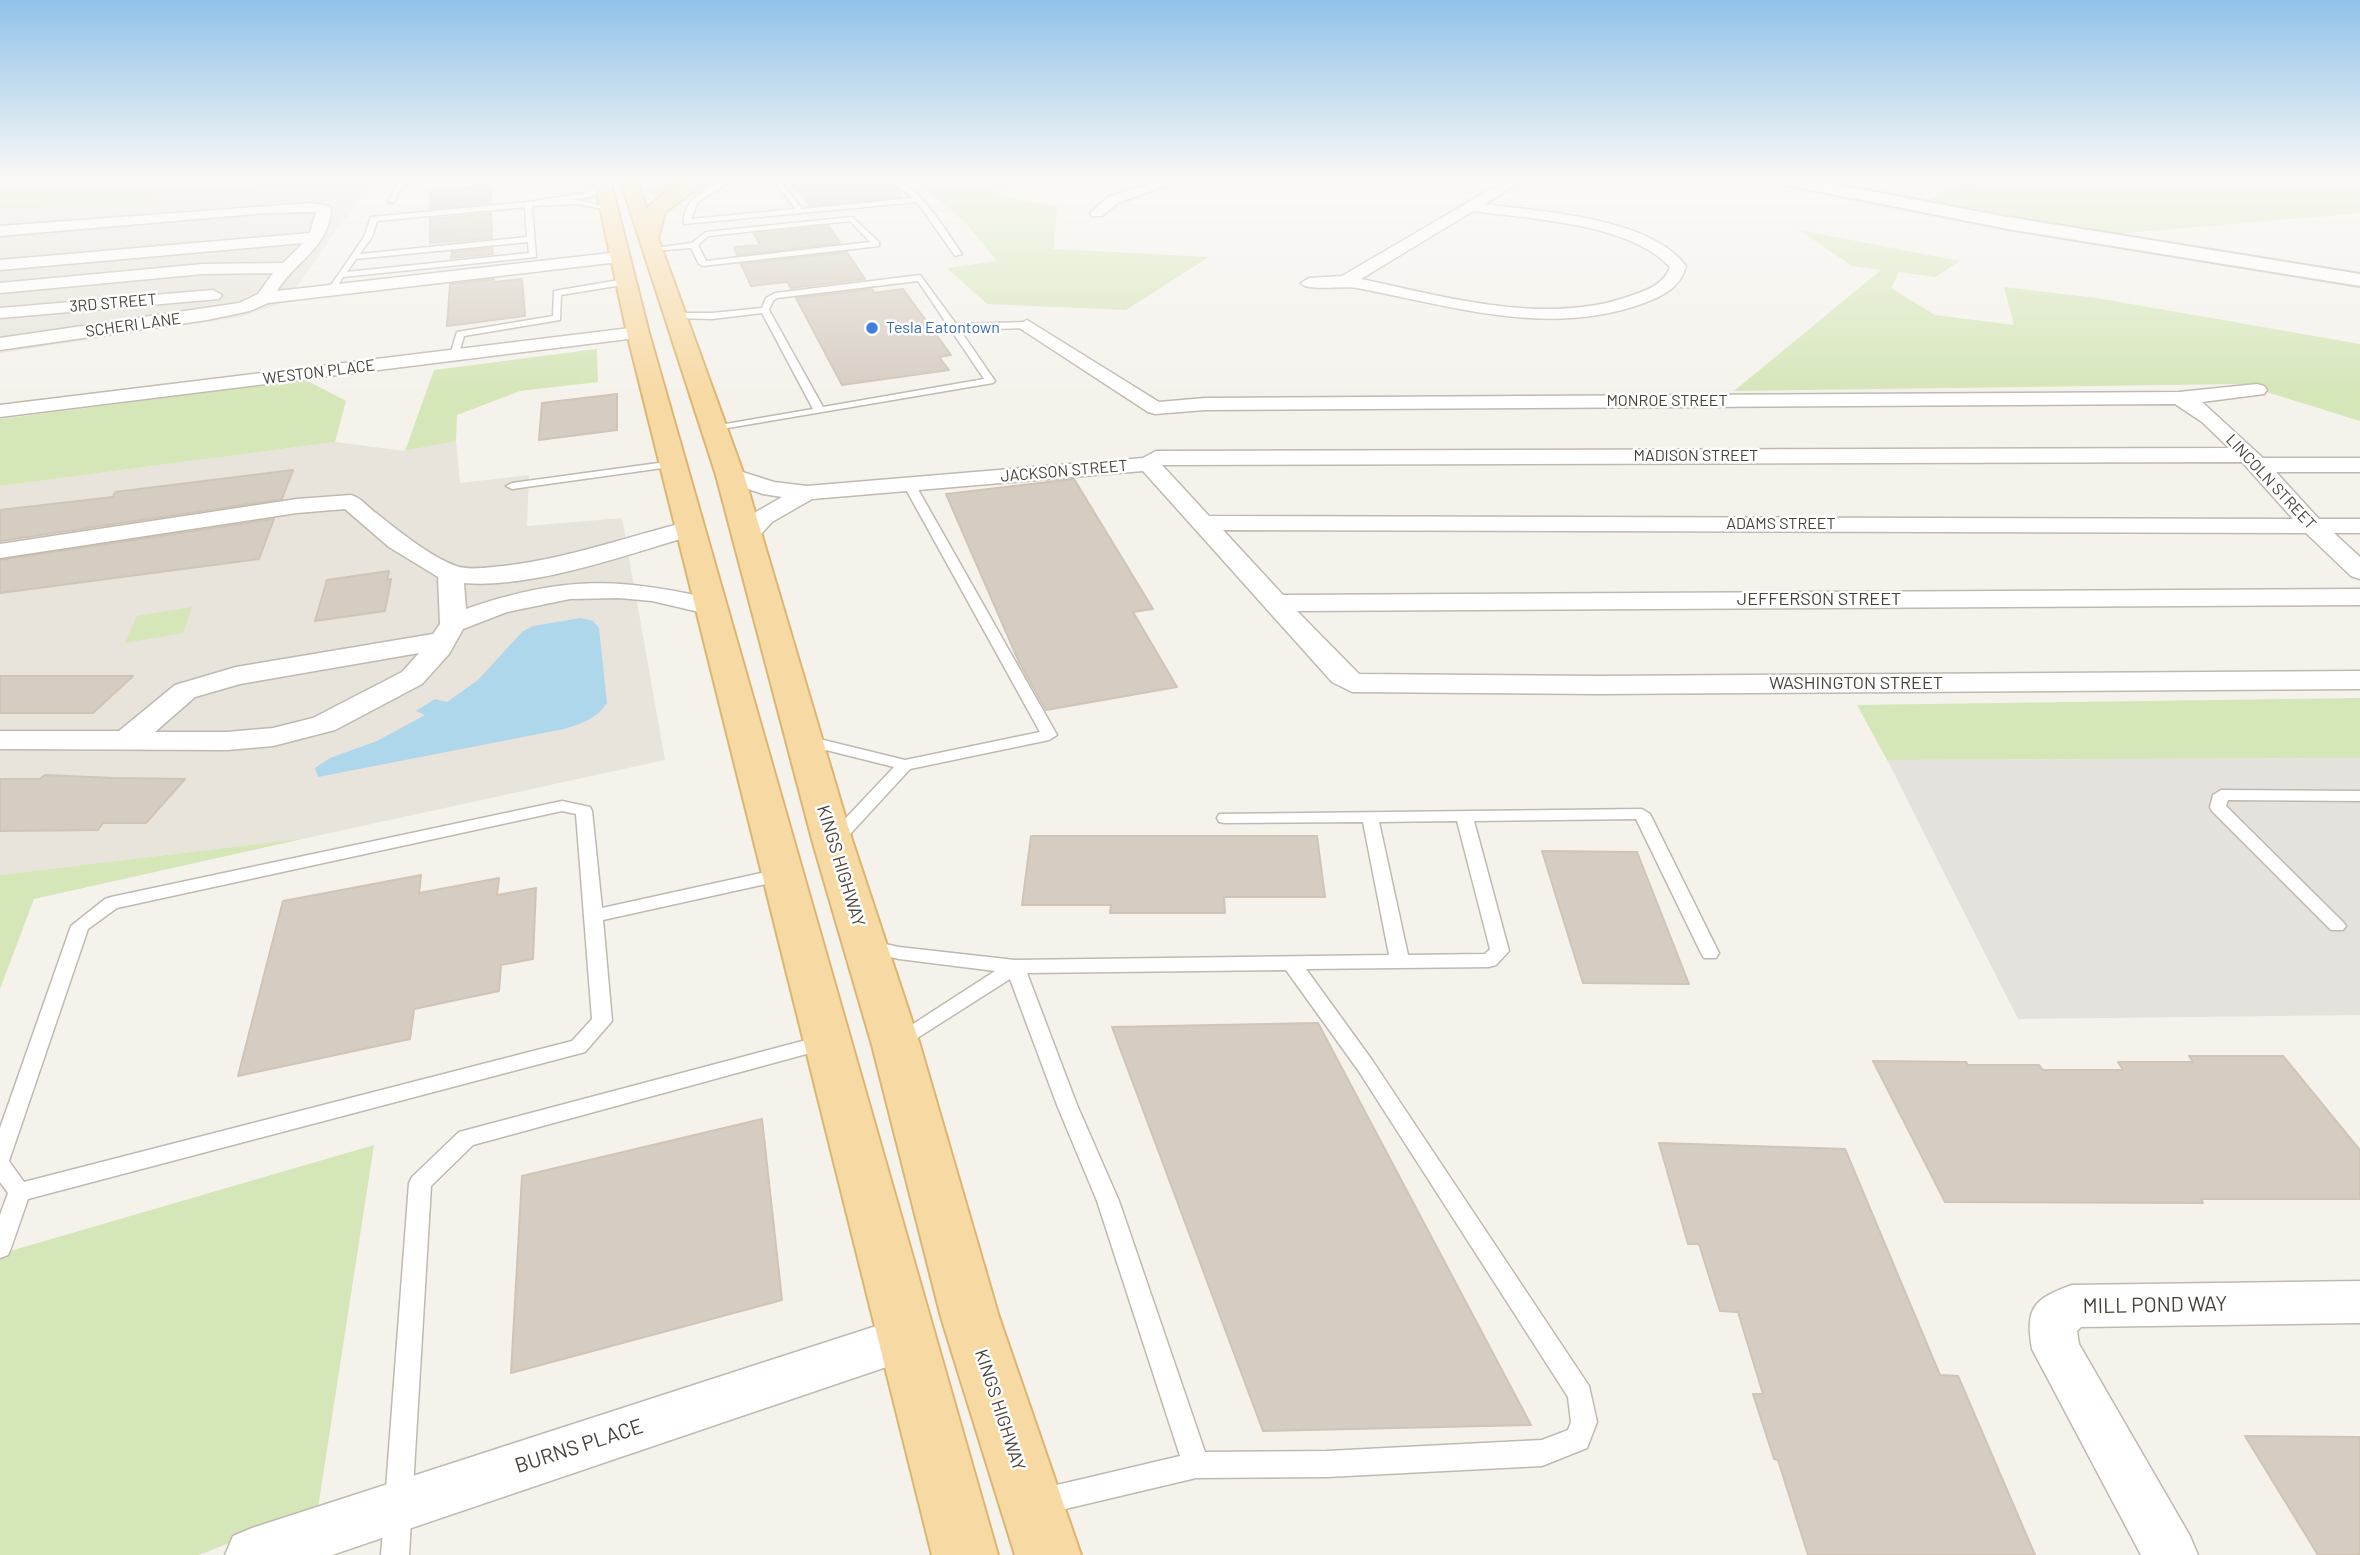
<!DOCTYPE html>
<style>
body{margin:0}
canvas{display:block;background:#f5f2ec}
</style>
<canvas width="2360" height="1555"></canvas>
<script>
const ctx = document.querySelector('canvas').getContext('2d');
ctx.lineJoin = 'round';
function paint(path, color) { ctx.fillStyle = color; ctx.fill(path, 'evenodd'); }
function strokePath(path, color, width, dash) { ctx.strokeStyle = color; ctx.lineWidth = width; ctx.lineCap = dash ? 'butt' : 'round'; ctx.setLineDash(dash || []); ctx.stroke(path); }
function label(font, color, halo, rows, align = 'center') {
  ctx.font = font + ' Barlow,sans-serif'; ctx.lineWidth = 5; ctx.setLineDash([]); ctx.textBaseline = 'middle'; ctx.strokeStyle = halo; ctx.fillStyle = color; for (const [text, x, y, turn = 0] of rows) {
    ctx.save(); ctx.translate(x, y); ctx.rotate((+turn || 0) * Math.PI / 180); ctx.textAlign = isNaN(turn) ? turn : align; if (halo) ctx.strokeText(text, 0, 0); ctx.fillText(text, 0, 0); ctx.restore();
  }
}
const residential = new Path2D(`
 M361,184L368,186L298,285L278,305L240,317L0,353V211Z
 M456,441L460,483L529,475L527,526L622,518L665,760L307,838L0,875V486L335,442L405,451Z`);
const industrial = new Path2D(`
 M2360,758V1015L2018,1019L1887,760Z`);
const green = new Path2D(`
 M0,179H363L361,184L0,211Z
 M647,179H691L658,198L648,191Z
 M913,179H1021L991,194L1057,207L1054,249L1209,257L1126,310L987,304L947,268L997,261L965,222Z
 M1961,179H2360V213L2114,234L1928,202Z
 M1799,230L1960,261L1935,277L1899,272L1891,288L1935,315L2014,325L2004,287L2097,298L2360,344V421L2241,384L1734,391L1881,270L1852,266Z
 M597,349L598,382L520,391L457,415L456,441L405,451L434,370Z
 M306,380L346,401L335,442L0,486V419Z
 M192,607L183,633L125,643L137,616Z
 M2360,698V758L1887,760L1857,705Z
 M307,838L34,899L0,989V875Z
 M374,1145L318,1508L199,1555H0V1254Z`);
const water = new Path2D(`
 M581,618L593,621L599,628L607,703C596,719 583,723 564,729L318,777L315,768L330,758L377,741L425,715L416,711L435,699L447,702L478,680L522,632L533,626Z`);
const building = new Path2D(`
 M787,179H886L901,192V197L811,206Z
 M490,185L491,203L430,209L431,191Z
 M491,213L492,238L430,243V219Z
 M829,226L840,243L737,255L734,247L760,245L754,234Z
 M492,248L493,254L451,258L452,252Z
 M847,252L865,279L791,288L787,282L751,286L741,264Z
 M494,279V282L522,279L525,316L447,326L450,284Z
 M872,289L874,293L903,289L951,355L939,357L949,370L842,385L796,298Z
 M617,394V430L539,440L542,403Z
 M293,470L282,499L0,541V510L113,497L115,492Z
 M1074,479L1153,609L1133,612L1177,687L1046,710L1019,662L946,494Z
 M274,519L259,559L0,593V560Z
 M389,571L387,580L391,579L385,611L315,621L327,580Z
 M0,676H133L93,713H0Z
 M45,775L113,778L185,779L146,823H103L98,830L0,831V779H39Z
 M1031,836H1317L1325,897H1224L1225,913H1110L1111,905H1022Z
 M1542,851L1637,852L1689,984L1583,983Z
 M421,875L419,893L499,878L497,895L536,888L533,959L501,965L499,991L414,1009L410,1039L238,1076L283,901Z
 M1318,1023L1531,1425L1263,1431L1112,1027Z
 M2189,1056H2283L2360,1150V1199H2201L2203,1203L1945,1202L1873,1061L1966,1062L1968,1065H2039L2043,1070H2123L2118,1062H2193Z
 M762,1119L782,1300L511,1373L522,1176Z
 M1659,1143L1845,1149L1940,1375L1958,1376L2035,1555H1808L1778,1460L1774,1459L1753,1394H1763L1738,1312L1720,1311L1699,1244H1688Z
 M2245,1436L2360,1437V1555H2318Z`);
const path = new Path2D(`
 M1967,191L1983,179`);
const service = new Path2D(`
 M411,179H420L402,186L394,202H388L397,184Z
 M524,179L605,182L606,187L591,197L568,200H577L613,208L609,210L577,204L532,206L536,257L343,277L334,293L327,291L364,237L371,217L528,202L586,193L601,185L527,181ZM525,207L527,237L360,254L372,237L377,221ZM528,242L529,253L347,272L356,259Z
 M726,179H734L698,202L691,219L795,209L773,179H779L802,209L913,198L889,179C915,178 948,234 962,254L955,256L917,202L684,224C681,200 707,188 726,179Z
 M852,217L879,242V246L703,266L699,264L691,248L652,251L648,249L692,243L706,232ZM850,221L870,242L706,261L698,245L708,236Z
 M920,275L956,324L1027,322L1032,325L1027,328L960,330L995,381L993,383L710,431V427L714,426L813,409L762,313L712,319L675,318L672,317V313H712L762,308L766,298L775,293ZM918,281L984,379L823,407L769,310L773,301L777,298Z
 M625,279L628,280V284L561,295L560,320L464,336L458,357L450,355L457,332L553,316L554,291Z
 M673,461L677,462V466L512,489L506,486L512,483Z
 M909,481L915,484L1057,735L1049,740L910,769L841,844H829L827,840L829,836L894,767L798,743L795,740L798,737L803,735L905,760L1040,732L903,484Z
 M2221,790L2360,791V801L2228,800L2226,806L2343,922L2346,926L2343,930H2331L2212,811L2210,807L2213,795Z
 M562,801L590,807L592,811L602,908L784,868L793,874L784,880L603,920L612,1021L585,1052L28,1199L11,1248L8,1255L0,1258V1215L8,1193L0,1182V1128L71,926L105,899L111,897ZM562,811L576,814L592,1019L572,1041L24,1182L9,1161L88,929L117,908Z
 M1642,809L1650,814L1719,953L1716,958H1704L1701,953L1636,819L1474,821L1509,951L1496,965L1489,967L1306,969L1372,1060L1589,1386L1597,1422L1587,1448L1542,1466L1327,1477L1196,1478L1040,1515L1031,1511L1027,1502L1031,1493L1040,1489L1180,1456L1097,1201L1057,1105L1010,979L900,1049L893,1047L890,1042L893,1037L995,971L899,959L861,950L858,946L861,942L867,940L899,947L1015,960L1389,955L1363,822L1225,823L1219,822L1217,818L1219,814ZM1457,821L1490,949L1485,954L1408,955L1379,822ZM1286,970L1358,1070L1568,1397L1571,1422L1568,1430L1542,1440L1327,1451L1205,1452L1119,1201L1077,1105L1027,973Z
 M825,1035L832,1037L835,1042L832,1047L473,1145L431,1186L409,1555H381L409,1183L412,1177L459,1132Z`);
const minor = new Path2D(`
 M1165,179H1185L1118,203L1102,216H1092L1090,213L1108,197Z
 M1508,179H1525L1485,204C1542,212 1650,217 1686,266C1681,287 1663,296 1644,303C1550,338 1451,306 1357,288C1343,285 1308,292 1301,283L1309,278L1342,276ZM1473,211C1530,219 1630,223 1670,267C1665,283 1648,290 1633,295C1547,327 1447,297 1361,279Z
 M311,203L329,206L331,209C330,247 294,262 277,291L619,252L627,257L619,262L268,303L250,311L207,320L0,350V338L239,303L258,294L273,273L203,274L0,293V283L203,264L283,263L303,243L0,270V260L310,233L316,212L266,213L0,236V226Z
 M213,290L222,295L219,299L0,318V308Z
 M1027,320L1159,402L1205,398L2179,392L2257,384L2264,386L2267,390L2264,394L2202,402L2263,458H2360V472H2276L2319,519H2360V533H2334L2360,557V579L2351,576L2306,533L1223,530L1283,595L2360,589V605L1297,611L1359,674L1599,676L2360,671V689L1599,694L1352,692L1332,682L1143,471L812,499L772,522L754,542L745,544L736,542L733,537L756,512L782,497L763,494L722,480L719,475L722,470L730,468L774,482L807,486L1143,458L1156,451L2229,448L2202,422L2175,404L1205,410L1155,414L1148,412L1021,329L1018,325ZM2242,462L2293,519L1209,516L1162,465Z
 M638,327L644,329L647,333L644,337L0,417V405Z
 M351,495C362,498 367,507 376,513C399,531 429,556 456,566C467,570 482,568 493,567C562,561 625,537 691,521L700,523L703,528L700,533C632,553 534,589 464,583L466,609C563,575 623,577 721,601L725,607L721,613L712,615L652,601L619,598L570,599L507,612L463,629L449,654L422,684L335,730L273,746L227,750L0,749V731H119L175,685L236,667L433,634L440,624L438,577L389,547L345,509L297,513L0,558V544L297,499ZM419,653L402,672L313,718L273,728L227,732H155L195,697L240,684Z
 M2360,1281V1323L2081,1327L2077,1331L2079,1344L2190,1536L2198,1555H2141L2032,1349C2025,1308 2033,1299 2072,1285Z
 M907,1316L924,1322L931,1338L924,1354L907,1360L332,1555H225L233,1536L252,1528Z`);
const tertiary = new Path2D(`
 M1773,179H1806L2008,217L2360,274V286L2008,229L1781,184Z`);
const primary = new Path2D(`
 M594,179H610L649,333L998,1555H932L627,333Z
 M620,179H636L647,209C663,190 687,178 711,179L665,212L658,238L744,475L853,843L920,1045L999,1317L1081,1555H1015L941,1317L872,1045L813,843L716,475Z`);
const markers = [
 [872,328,7,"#3f7fe0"]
];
const farStreetnames = [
 ["3RD STREET",113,303,-5],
 ["SCHERI LANE",133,325,-8],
 ["WESTON PLACE",319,372,-7],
 ["MONROE STREET",1667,401],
 ["MADISON STREET",1696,456],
 ["JACKSON STREET",1064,471,-5],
 ["LINCOLN STREET",2271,482,47],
 ["ADAMS STREET",1781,524]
];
const farShopnames = [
 ["Tesla Eatontown",886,328]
];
const streetNames = [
 ["JEFFERSON STREET",1819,599],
 ["WASHINGTON STREET",1856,683],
 ["KINGS HIGHWAY",841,866,73],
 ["KINGS HIGHWAY",1000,1410,72]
];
const nearStreetnames = [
 ["MILL POND WAY",2155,1305,-1],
 ["BURNS PLACE",579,1446,-18]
];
paint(residential, '#e8e3db');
paint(industrial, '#e5e1dd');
paint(green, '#d5e6b8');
paint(water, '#aed7ec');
paint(building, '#d6cdc2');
strokePath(building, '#d0c4b6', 2);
strokePath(service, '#c0b9af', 3);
strokePath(minor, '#c0b9af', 3);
strokePath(tertiary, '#c0b9af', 4);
strokePath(primary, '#dcb573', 4);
strokePath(path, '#c1b4a1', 2, [2, 2]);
paint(service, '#fff');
paint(minor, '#fff');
paint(tertiary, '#fff');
paint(primary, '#f7d9a3');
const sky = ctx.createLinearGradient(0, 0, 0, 397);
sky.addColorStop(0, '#91c2ea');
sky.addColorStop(0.45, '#faf9f6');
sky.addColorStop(1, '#faf9f600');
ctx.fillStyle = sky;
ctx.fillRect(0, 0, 2360, 397);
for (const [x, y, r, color] of markers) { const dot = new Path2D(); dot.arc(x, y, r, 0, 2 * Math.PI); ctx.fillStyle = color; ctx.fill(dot); strokePath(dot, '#fff', 2.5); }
label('16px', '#49423a', '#fff', farStreetnames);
label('16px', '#366cbe', '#fff', farShopnames, 'left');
label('18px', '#49423a', '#fff', streetNames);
label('21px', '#49423a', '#fff', nearStreetnames);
</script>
